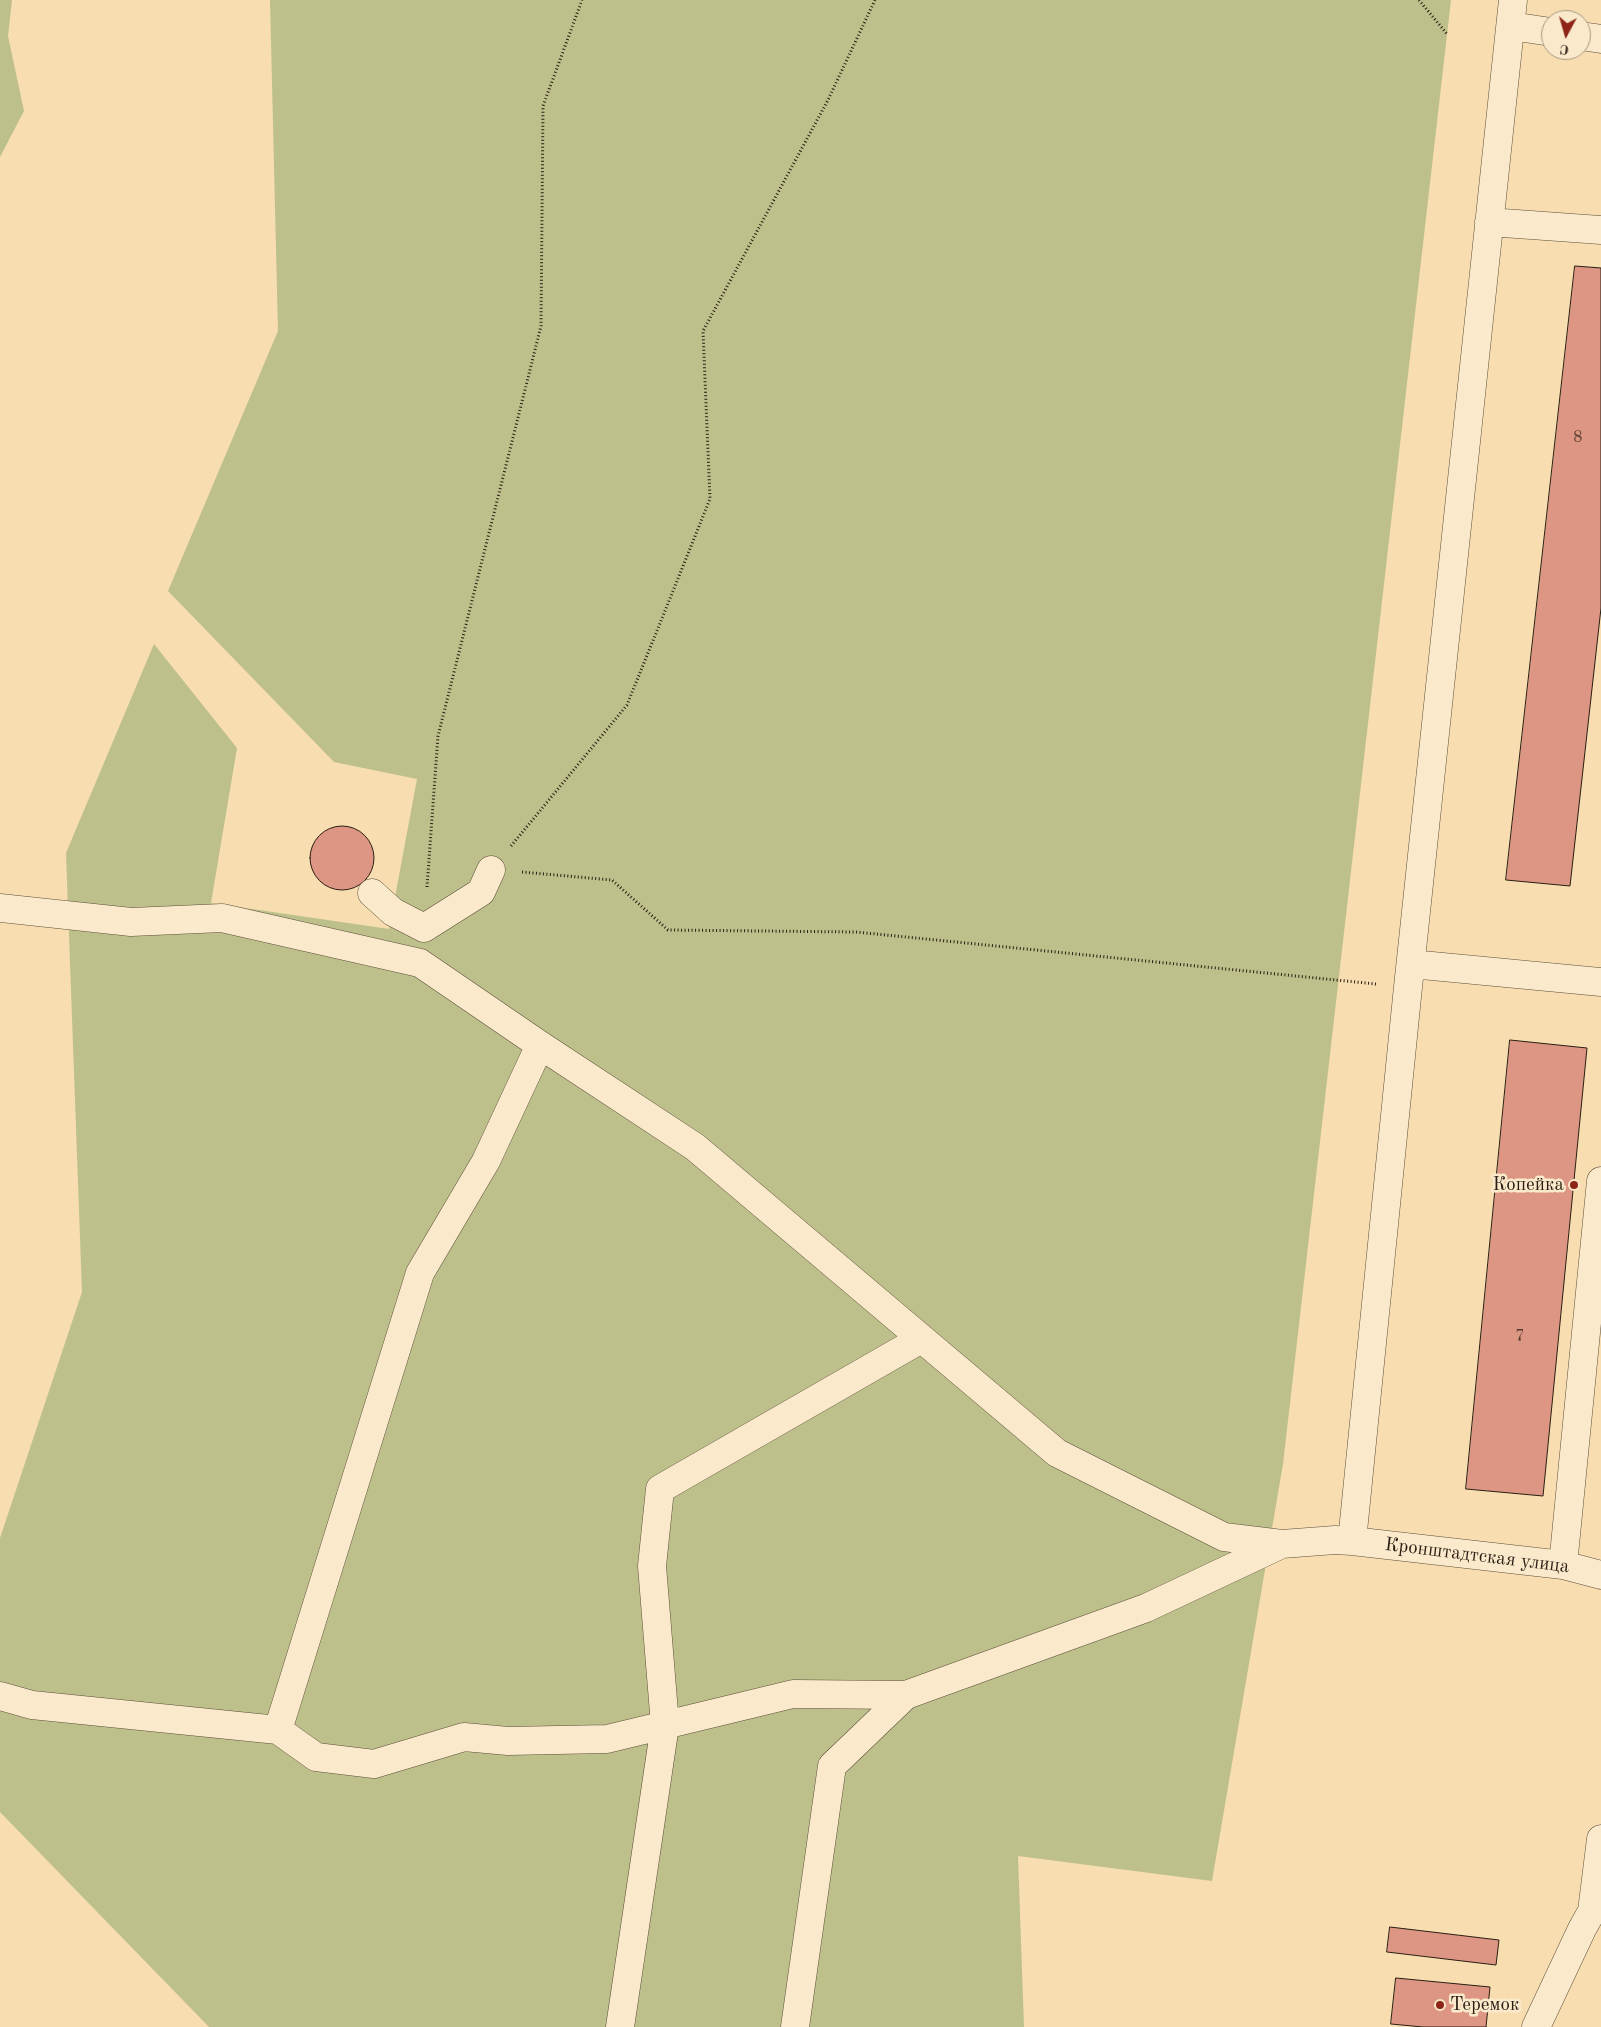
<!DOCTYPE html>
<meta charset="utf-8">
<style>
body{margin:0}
#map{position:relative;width:1601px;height:2027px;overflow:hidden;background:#f7ddaf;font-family:"Old Standard TT",serif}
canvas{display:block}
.north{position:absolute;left:1541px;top:10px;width:50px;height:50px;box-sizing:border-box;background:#fae9cb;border:1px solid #a69881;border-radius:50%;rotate:186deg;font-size:14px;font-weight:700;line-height:20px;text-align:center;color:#291e13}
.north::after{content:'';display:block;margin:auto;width:18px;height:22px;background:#8f2418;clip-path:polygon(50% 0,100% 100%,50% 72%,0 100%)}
</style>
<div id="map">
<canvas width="1601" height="2027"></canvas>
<div class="north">С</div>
</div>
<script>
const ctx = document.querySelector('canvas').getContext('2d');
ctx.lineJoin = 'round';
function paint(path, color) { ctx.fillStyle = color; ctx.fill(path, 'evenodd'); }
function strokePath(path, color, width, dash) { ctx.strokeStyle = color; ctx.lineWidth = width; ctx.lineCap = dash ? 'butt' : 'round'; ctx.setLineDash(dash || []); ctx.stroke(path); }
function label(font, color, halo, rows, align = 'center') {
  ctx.font = font + ' "Old Standard TT",serif'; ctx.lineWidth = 5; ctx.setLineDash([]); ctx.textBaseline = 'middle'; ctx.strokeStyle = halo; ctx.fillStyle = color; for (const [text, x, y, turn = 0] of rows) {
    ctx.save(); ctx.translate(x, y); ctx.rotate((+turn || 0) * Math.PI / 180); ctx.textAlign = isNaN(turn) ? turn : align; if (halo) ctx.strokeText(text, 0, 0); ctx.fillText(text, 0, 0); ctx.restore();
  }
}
const green = new Path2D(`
 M0,0H12L8,36L24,111L0,157Z
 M270,0H1451L1283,1464L1212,1881L1018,1856L1024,2027H209L0,1812V1538L82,1292L66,853L154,644L237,748L211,903L389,929L417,779L334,762L168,591L278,331Z`);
const building = new Path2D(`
 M1575,266L1601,268V608L1570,886L1506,880Z
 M310 858a32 32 0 1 1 64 0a32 32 0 1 1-64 0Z
 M1510,1040L1587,1048L1543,1496L1466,1489Z
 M1390,1927L1499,1940L1496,1965L1387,1952Z
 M1396,1978L1490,1987L1486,2027H1423L1391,2024Z`);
const path = new Path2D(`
 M1419,0L1447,34
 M511,846L627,705L710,499L703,331L828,100L875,0
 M522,872L612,880L668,930L856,932L1376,984
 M427,887L438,736L541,326L543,106L582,0`);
const minor = new Path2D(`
 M1511,26L1551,32
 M1581,36L1601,39
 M1489,222L1601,230
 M372,893L393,912L424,928
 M0,908L131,922L222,918L420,963L540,1045L695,1147L1057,1453L1224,1537L1282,1544
 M424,928L481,892L491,870
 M1411,964L1601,982
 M1352,1541L1408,987L1513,0
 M1563,1565L1601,1181
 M0,1696L32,1705L278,1730L316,1757L374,1764L464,1737L508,1741L607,1739L793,1694L906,1695
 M278,1730L420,1273L486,1161L540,1045
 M620,2027L665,1725L652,1566L660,1489L921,1339
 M795,2027L832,1766L906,1695L1146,1608L1282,1544L1335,1540L1352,1541L1563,1565L1601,1575
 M1536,2027L1582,1929L1592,1911L1601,1839`);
const markers = [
 [1574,1185,5,"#8f2418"],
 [1440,2005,5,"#8f2418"]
];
const numberNames = [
 ["8",1578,438],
 ["7",1520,1337]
];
const poiNames = [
 ["Копейка",1564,1185],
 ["Теремок",1450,2005,"left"]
];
const streetNames = [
 ["Кронштадтская улица",1477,1556,7]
];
paint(green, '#bdc08a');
paint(building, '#dd9683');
strokePath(building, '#291e13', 1);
strokePath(minor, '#5c4e3a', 29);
strokePath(path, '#291e13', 3, [1, 2.5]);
strokePath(minor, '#fae9cb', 28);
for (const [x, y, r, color] of markers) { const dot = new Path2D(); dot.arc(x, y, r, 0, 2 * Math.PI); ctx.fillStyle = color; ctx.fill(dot); strokePath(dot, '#fae9cb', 2); }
label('16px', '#563c2f', null, numberNames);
label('19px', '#291e13', '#fae9cb', poiNames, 'right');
label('19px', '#291e13', '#fae9cb', streetNames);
</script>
